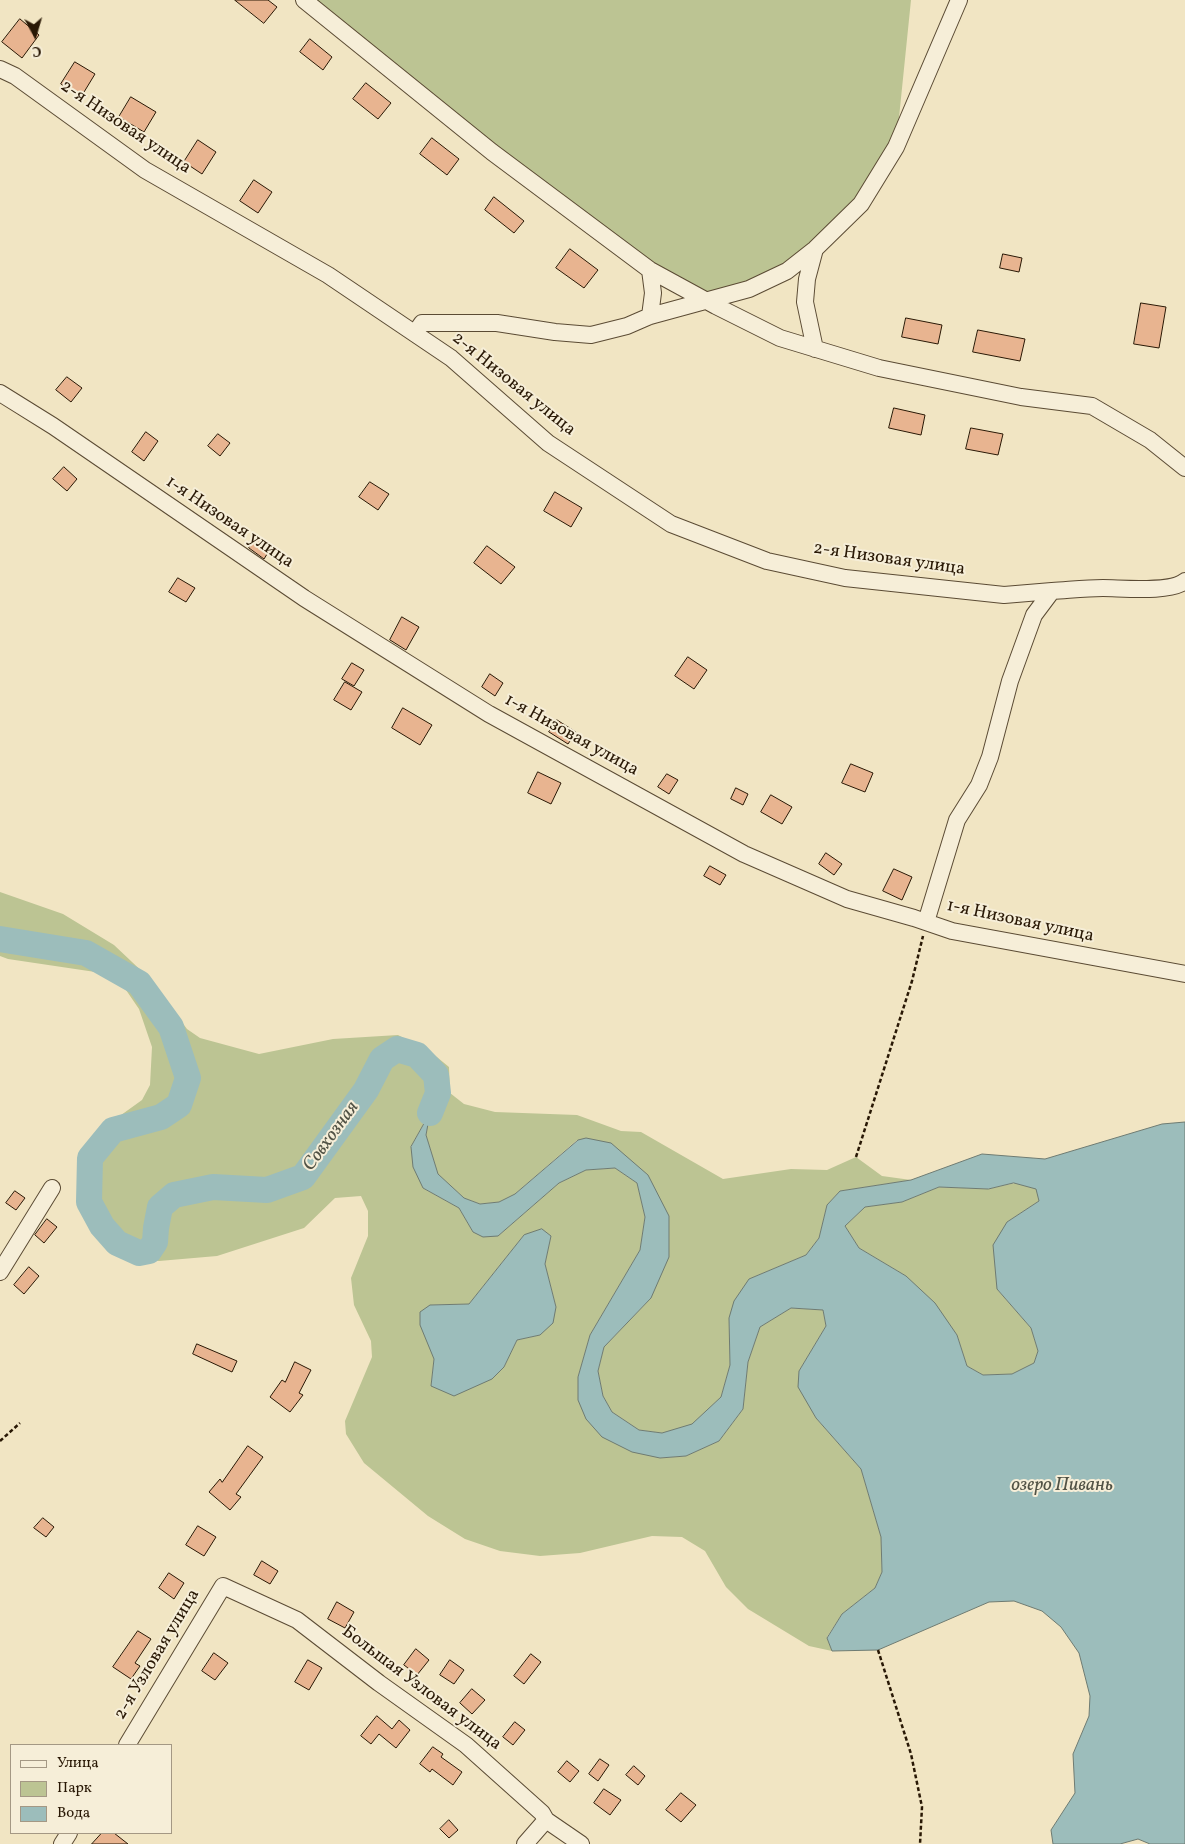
<!DOCTYPE html>
<meta charset="utf-8">
<style>
body{margin:0}
#map{position:relative;width:1185px;height:1844px;overflow:hidden;background:#f1e5c3;font-family:Vollkorn,serif}
canvas{display:block}
.legend{position:absolute;left:10px;top:1744px;width:162px;height:90px;box-sizing:border-box;background:#f6eed8;border:1px solid #a49884;margin:0;padding:6px 9px;list-style:none;font-size:15px;color:#291805}
.legend li{display:flex;align-items:center;gap:10px;height:25px}
.legend b{width:25px;border:1px solid #a49884}
.north{position:absolute;left:10px;top:10px;width:50px;height:50px;-webkit-text-stroke:4px #f6eed8;paint-order:stroke;rotate:174deg;font-size:14px;font-weight:700;line-height:20px;text-align:center;color:#291805}
.north::after{content:'';display:block;margin:auto;width:18px;height:22px;background:#291805;clip-path:polygon(50% 0,100% 100%,50% 72%,0 100%)}
</style>
<div id="map">
<canvas width="1185" height="1844"></canvas>
<ul class="legend">
<li><b style="height:6px;background:#f6eed8"></b>Улица</li>
<li><b style="height:14px;background:#bcc493"></b>Парк</li>
<li><b style="height:14px;background:#9cbdbb"></b>Вода</li>
</ul>
<div class="north">С</div>
</div>
<script>
const ctx = document.querySelector('canvas').getContext('2d');
ctx.lineJoin = 'round';
function paint(path, color) { ctx.fillStyle = color; ctx.fill(path, 'evenodd'); }
function strokePath(path, color, width, dash) { ctx.strokeStyle = color; ctx.lineWidth = width; ctx.lineCap = dash ? 'butt' : 'round'; ctx.setLineDash(dash || []); ctx.stroke(path); }
function label(font, color, halo, rows, align = 'center') {
  ctx.font = font + ' Vollkorn,serif'; ctx.lineWidth = 4; ctx.setLineDash([]); ctx.textBaseline = 'middle'; ctx.strokeStyle = halo; ctx.fillStyle = color; for (const [text, x, y, turn = 0] of rows) {
    ctx.save(); ctx.translate(x, y); ctx.rotate((+turn || 0) * Math.PI / 180); ctx.textAlign = isNaN(turn) ? turn : align; if (halo) ctx.strokeText(text, 0, 0); ctx.fillText(text, 0, 0); ctx.restore();
  }
}
const green = new Path2D(`
 M304,0H911L896,147L815,249L706,301L650,270Z
 M0,892L63,914L114,945L149,978L187,1029L200,1038L259,1054L333,1039L398,1035L432,1053L449,1067L450,1093L464,1104L495,1112L577,1115L621,1131L641,1132L723,1179L791,1169L827,1170L856,1157L882,1176L911,1180L840,1191L827,1205L819,1238L806,1255L749,1279L729,1318L730,1365L721,1397L692,1425L662,1433L639,1430L612,1412L603,1396L598,1371L604,1347L651,1298L648,1175L577,1140L515,1194L499,1202L480,1204L464,1198L438,1175L426,1135L429,1114L411,1147L423,1188L459,1208L473,1232L498,1236L559,1183L586,1170L615,1168L637,1183L645,1217L640,1250L590,1335L578,1377V1400L660,1458L686,1456L719,1441L743,1409L748,1362L760,1327L791,1308L823,1310L826,1326L799,1371L816,1418L861,1469L881,1537L882,1572L875,1588L842,1614L827,1637L832,1651L809,1646L748,1609L726,1587L705,1551L682,1537L652,1536L580,1553L540,1556L500,1551L465,1539L428,1516L364,1463L346,1434L345,1421L372,1357L371,1341L354,1305L351,1278L368,1236V1211L361,1196L335,1198L304,1228L217,1256L159,1261L122,1258L95,1229L84,1200V1155L103,1128L142,1100L150,1085L152,1047L139,1009L126,990L102,973L8,959L0,956ZM524,1235L551,1236L545,1264L556,1307L540,1335L517,1340L504,1367L431,1386L434,1359L431,1305L469,1304Z
 M1015,1183L1037,1189L1039,1201L1007,1222L997,1289L1031,1328L1038,1351L1034,1363L1012,1374L983,1375L967,1366L957,1335L906,1276L859,1248L845,1226L865,1207L902,1202L939,1187L988,1189Z`);
const water = new Path2D(`
 M430,1113L426,1135L438,1174L464,1198L480,1204L499,1202L515,1194L578,1140L586,1138L611,1143L648,1175L669,1216V1257L651,1298L604,1347L598,1371L603,1396L612,1412L639,1430L662,1433L692,1424L721,1397L730,1365L729,1318L734,1301L749,1279L806,1255L819,1238L827,1205L840,1191L911,1180L982,1154L1045,1159L1162,1124L1185,1122V1844H1150L1138,1839L1120,1844H1053L1051,1830L1075,1793L1073,1754L1089,1716L1090,1696L1079,1653L1061,1627L1042,1611L1014,1601L989,1602L878,1650L832,1651L827,1638L842,1614L875,1588L882,1572L881,1537L861,1469L816,1418L798,1387L799,1371L826,1326L823,1310L791,1308L760,1327L748,1362L743,1409L719,1441L686,1456L660,1458L632,1452L602,1437L586,1419L578,1400V1377L590,1335L640,1250L645,1217L637,1183L615,1168L586,1170L559,1183L498,1236L483,1237L473,1232L459,1208L423,1188L413,1167L411,1147ZM1014,1183L1036,1189L1039,1201L1007,1222L993,1245L997,1289L1031,1328L1038,1351L1034,1363L1012,1374L983,1375L967,1366L957,1335L935,1303L906,1276L859,1248L845,1226L865,1207L902,1202L939,1187L988,1189Z
 M542,1229L551,1236L545,1264L556,1307L553,1323L540,1335L517,1340L504,1367L492,1379L454,1396L431,1386L434,1359L420,1325V1312L430,1305L469,1304L524,1235Z`);
const river = new Path2D(`
 M0,939L86,953L139,983L171,1027L188,1078L179,1105L161,1117L113,1130L90,1158L89,1202L102,1226L117,1243L139,1253L149,1251L155,1242L156,1228L160,1207L174,1195L213,1187L267,1190L303,1177L366,1090L382,1059L397,1049L417,1055L436,1075L438,1093L430,1113`);
const building = new Path2D(`
 M235,0H268L277,7L264,23Z
 M20,19L39,35L22,58L2,42Z
 M310,39L332,57L323,70L300,52Z
 M75,62L95,74L81,97L61,84Z
 M366,83L391,103L378,119L353,99Z
 M131,97L156,112L144,132L119,117Z
 M432,138L459,159L447,175L420,154Z
 M198,140L216,152L202,174L184,162Z
 M254,180L272,192L258,213L240,201Z
 M494,197L524,221L514,233L485,210Z
 M570,249L598,270L584,288L556,268Z
 M1003,254L1022,258L1019,272L1000,268Z
 M1141,303L1166,307L1159,348L1134,344Z
 M906,318L942,325L938,344L902,337Z
 M978,330L1025,339L1020,361L973,352Z
 M67,377L82,388L71,402L56,390Z
 M894,408L925,415L921,435L889,428Z
 M971,428L1003,434L998,455L966,449Z
 M146,432L158,441L144,461L132,452Z
 M218,434L230,443L220,456L208,446Z
 M64,467L77,479L67,491L53,479Z
 M370,482L389,494L378,510L359,497Z
 M555,492L582,508L571,527L544,511Z
 M257,537L272,546L264,559L249,548Z
 M487,546L515,567L501,584L474,563Z
 M178,578L195,588L186,602L169,592Z
 M402,617L419,627L406,650L390,640Z
 M688,657L707,670L694,689L675,676Z
 M352,663L364,670L354,686L342,679Z
 M490,674L503,683L495,696L482,687Z
 M345,682L362,692L351,710L334,700Z
 M403,708L432,725L420,745L392,728Z
 M557,720L576,732L568,744L549,732Z
 M851,764L873,773L865,792L842,783Z
 M538,772L561,783L551,804L528,793Z
 M667,774L678,780L669,794L658,787Z
 M736,788L748,794L743,805L731,799Z
 M771,795L792,807L782,824L761,812Z
 M826,853L842,864L834,875L819,864Z
 M710,866L726,875L720,885L704,876Z
 M894,869L912,877L902,900L883,891Z
 M15,1191L25,1198L16,1210L6,1203Z
 M47,1219L57,1227L44,1243L35,1235Z
 M29,1267L39,1276L24,1294L14,1285Z
 M197,1344L237,1361L232,1372L193,1354Z
 M295,1362L311,1370L299,1393L303,1395L290,1412L270,1397L282,1380L285,1382Z
 M248,1446L263,1457L236,1494L241,1497L230,1510L209,1492L220,1479L222,1482Z
 M43,1518L54,1527L46,1537L34,1528Z
 M198,1526L216,1537L204,1556L186,1545Z
 M262,1561L278,1571L270,1584L254,1575Z
 M169,1573L184,1583L174,1599L159,1588Z
 M337,1602L354,1612L345,1628L328,1619Z
 M138,1631L151,1639L135,1663L140,1666L131,1679L113,1667Z
 M416,1649L429,1660L417,1675L404,1665Z
 M214,1653L228,1663L215,1680L202,1671Z
 M531,1654L541,1662L524,1684L514,1676Z
 M308,1660L322,1668L309,1690L295,1682Z
 M450,1660L464,1670L454,1684L440,1675Z
 M472,1689L485,1700L472,1714L460,1703Z
 M377,1716L392,1729L399,1720L410,1730L396,1748L379,1734L371,1744L361,1736Z
 M515,1722L525,1730L513,1745L503,1737Z
 M433,1747L443,1754L441,1757L462,1772L453,1785L432,1769L430,1772L420,1764Z
 M600,1759L609,1765L598,1781L589,1774Z
 M567,1761L579,1771L570,1782L558,1772Z
 M634,1766L645,1776L638,1785L626,1775Z
 M604,1789L621,1800L610,1815L594,1803Z
 M681,1793L696,1805L681,1822L666,1810Z
 M449,1820L458,1830L449,1838L440,1829Z
 M102,1833H114L128,1844H92Z`);
const path = new Path2D(`
 M856,1157L912,981L923,936
 M0,1441L20,1423
 M878,1650L911,1754L922,1807L920,1844`);
const minor = new Path2D(`
 M304,0L492,152L650,270L716,306L780,338L879,368L1021,397L1092,406L1150,440L1185,468
 M0,69L15,76L145,170L328,275L451,358L548,443L671,524L767,561L845,578L1004,595L1052,591
 M650,270L653,293L650,316
 M415,333L422,323H497L555,332L591,335L627,326L650,316L749,289L787,271L815,249L861,204L896,147L959,0
 M815,349L805,302L807,279L815,249
 M0,393L53,426L304,598L489,714L744,854L847,899L914,918L952,931L1185,974
 M926,922L957,820L979,785L990,757L1010,681L1034,615L1052,591C1069,590 1086,588 1103,588C1122,588 1171,593 1185,581
 M0,1272L52,1188
 M127,1745L223,1586L297,1620L379,1683L466,1745L542,1813L546,1820L581,1844
 M62,1844L69,1833
 M525,1844L546,1820`);
const streetNames = [
 ["2-я Низовая улица",125,128,34],
 ["2-я Низовая улица",513,385,39],
 ["1-я Низовая улица",229,523,34],
 ["2-я Низовая улица",889,560,8],
 ["1-я Низовая улица",571,736,29],
 ["1-я Низовая улица",1020,922,12],
 ["2-я Узловая улица",158,1655,-59],
 ["Большая Узловая улица",421,1689,37]
];
const waterNames = [
 ["Совхозная",332,1137,-54],
 ["озеро Пивань",1062,1487]
];
paint(green, '#bcc493');
paint(water, '#9cbdbb');
strokePath(water, '#6e7b72', 1);
strokePath(river, '#9cbdbb', 26);
paint(building, '#e8b490');
strokePath(building, '#291805', 1);
strokePath(minor, '#5b4b34', 18);
strokePath(path, '#291805', 2.5, [4, 2.5]);
strokePath(minor, '#f6eed8', 16);
label('18px', '#291805', '#f6eed8', streetNames);
label('italic 19px', '#515245', '#f6eed8', waterNames);
</script>
